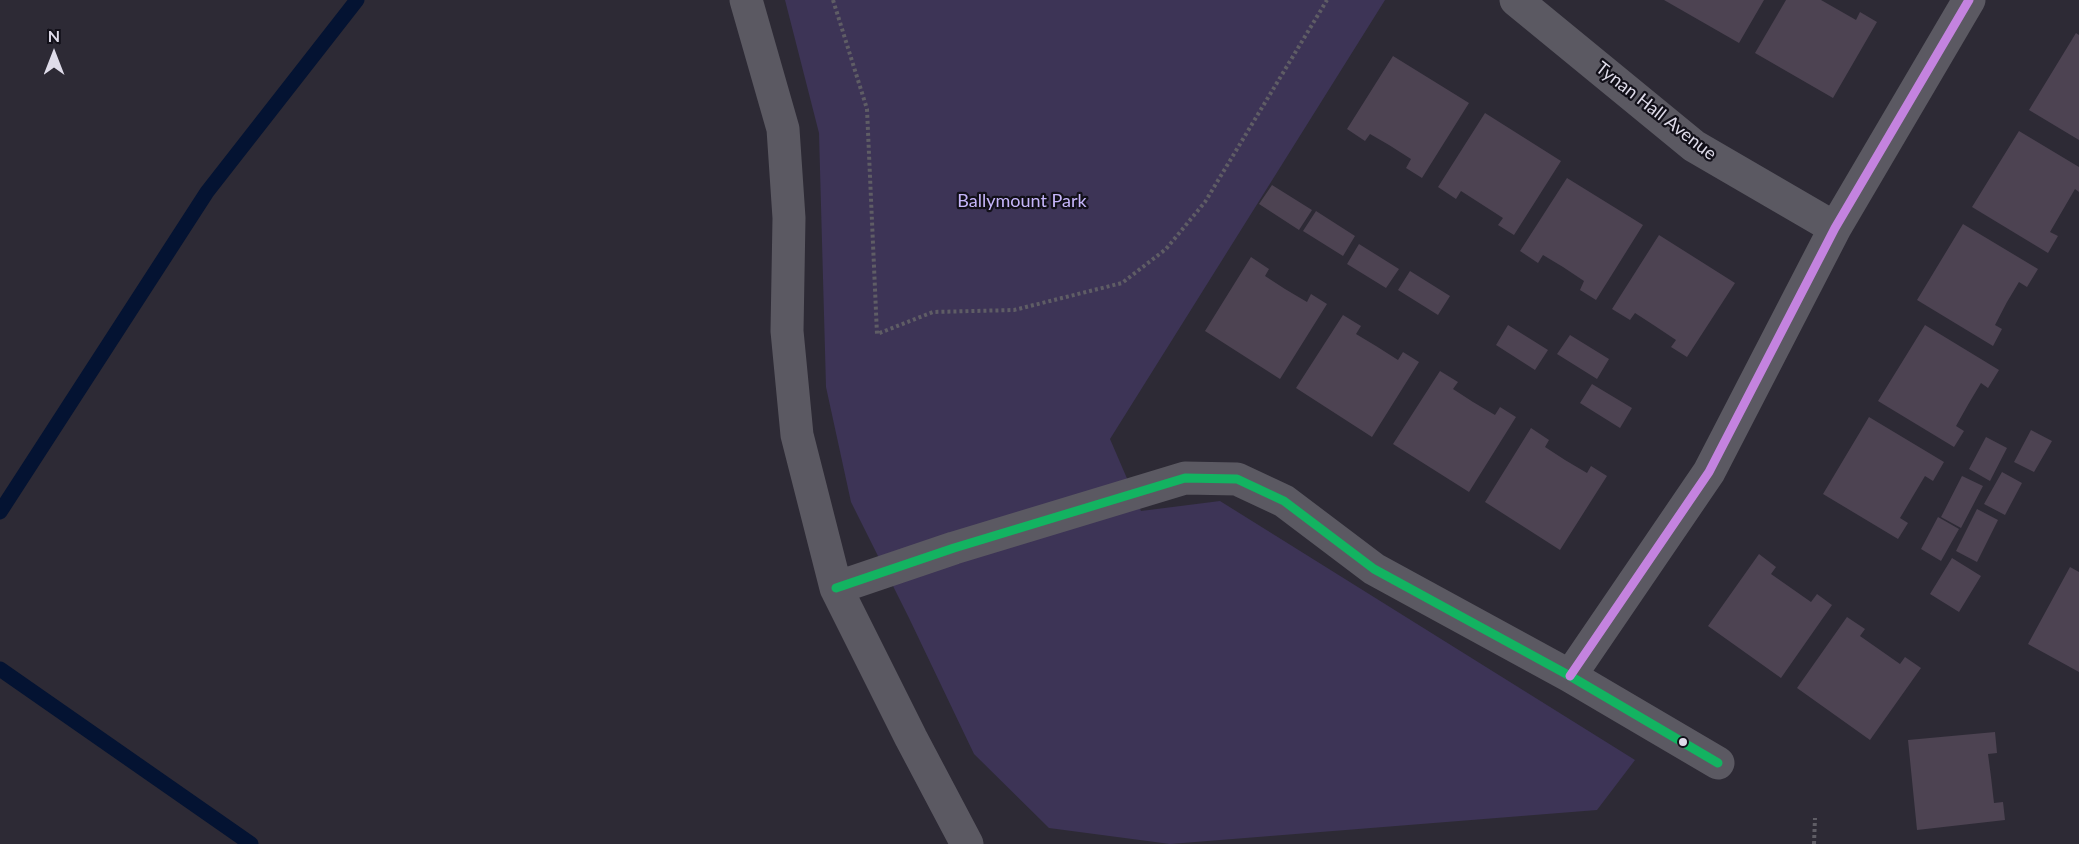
<!DOCTYPE html>
<style>
body{margin:0}
#map{position:relative;width:2079px;height:844px;overflow:hidden;background:#2d2a35;font-family:Lato,sans-serif}
canvas{display:block}
.north{position:absolute;left:24px;top:24px;width:60px;height:60px;-webkit-text-stroke:4px #121019;paint-order:stroke;rotate:0deg;font-size:16px;font-weight:700;line-height:24px;text-align:center;color:#dfdcea}
.north::after{content:'';display:block;margin:auto;width:21px;height:27px;background:#dfdcea;clip-path:polygon(50% 0,100% 100%,50% 72%,0 100%)}
</style>
<div id="map">
<canvas width="2079" height="844"></canvas>
<div class="north">N</div>
</div>
<script>
const ctx = document.querySelector('canvas').getContext('2d');
ctx.lineJoin = 'round';
function paint(path, color) { ctx.fillStyle = color; ctx.fill(path, 'evenodd'); }
function strokePath(path, color, width, dash) { ctx.strokeStyle = color; ctx.lineWidth = width; ctx.lineCap = dash ? 'butt' : 'round'; ctx.setLineDash(dash || []); ctx.stroke(path); }
function label(font, color, halo, rows, align = 'center') {
  ctx.font = font + ' Lato,sans-serif'; ctx.lineWidth = 4.5; ctx.setLineDash([]); ctx.textBaseline = 'middle'; ctx.strokeStyle = halo; ctx.fillStyle = color; for (const [text, x, y, turn = 0] of rows) {
    ctx.save(); ctx.translate(x, y); ctx.rotate((+turn || 0) * Math.PI / 180); ctx.textAlign = isNaN(turn) ? turn : align; if (halo) ctx.strokeText(text, 0, 0); ctx.fillText(text, 0, 0); ctx.restore();
  }
}
const green = new Path2D(`
 M785,0H1385L1110,439L1141,511L1220,501L1635,760L1597,810L1170,844L1049,828L974,754L909,618L851,502L826,387L819,133Z`);
const stream = new Path2D(`
 M0,512L207,192L357,0
 M0,669L251,844`);
const building = new Path2D(`
 M1664,0H1764L1739,43Z
 M1786,0H1821L1856,20L1860,12L1877,22L1833,98L1755,53Z
 M2076,33L2079,35V140L2029,110Z
 M1393,56L1469,103L1422,178L1406,168L1411,159L1389,145L1370,134L1365,141L1347,129Z
 M1485,113L1561,161L1514,235L1498,225L1503,218L1461,191L1456,199L1438,187Z
 M2019,131L2079,167V192L2075,189L2050,232L2058,236L2048,253L1972,207Z
 M1567,178L1643,225L1596,300L1580,290L1584,281L1563,267L1543,255L1538,263L1520,251Z
 M1272,185L1312,210L1299,230L1259,204Z
 M1316,211L1355,236L1343,256L1303,231Z
 M1963,224L2038,269L2027,287L2019,282L2007,302L1995,325L2002,329L1993,346L1917,300Z
 M1659,235L1735,283L1687,357L1671,347L1676,340L1655,326L1635,313L1630,320L1612,309Z
 M1359,244L1399,269L1386,288L1347,264Z
 M1251,257L1269,269L1265,276L1285,289L1307,302L1311,294L1327,304L1280,379L1205,331Z
 M1410,271L1450,296L1438,315L1398,290Z
 M1343,315L1361,326L1356,334L1376,346L1398,360L1403,352L1419,362L1372,437L1296,388Z
 M1508,325L1548,350L1535,370L1496,345Z
 M1925,325L1999,370L1988,388L1981,383L1969,403L1956,426L1964,431L1954,447L1878,401Z
 M1570,335L1609,359L1597,379L1557,354Z
 M1440,371L1458,382L1453,389L1473,402L1495,415L1500,407L1516,417L1469,492L1393,444Z
 M1592,384L1632,408L1620,428L1580,403Z
 M1869,417L1944,462L1933,481L1925,476L1913,496L1900,518L1908,523L1898,539L1823,494Z
 M1531,428L1549,440L1545,447L1565,460L1587,473L1591,466L1607,476L1560,550L1485,502Z
 M2031,430L2052,441L2034,472L2014,462Z
 M1986,437L2007,448L1990,481L1969,469Z
 M2002,472L2022,483L2005,515L1984,504Z
 M1962,476L1983,486L1961,528L1941,517Z
 M1977,509L1998,520L1977,562L1956,551Z
 M1938,517L1959,529L1941,561L1921,549Z
 M1759,554L1776,567L1771,574L1811,602L1817,594L1832,605L1781,678L1708,626Z
 M1952,558L1981,576L1959,612L1930,594Z
 M2070,567L2079,572V672L2028,644Z
 M1847,617L1865,629L1860,636L1900,664L1905,657L1921,668L1870,740L1797,688Z
 M1995,732L1997,753L1988,754L1991,777L1994,803L2003,802L2005,820L1917,830L1908,740Z`);
const path = new Path2D(`
 M833,0L867,109L877,334L933,312L1014,310L1122,283L1166,249L1205,202L1327,0
 M1814,844L1815,818`);
const street = new Path2D(`
 M746,0L783,129L789,218L787,331L797,435L836,588L911,738L967,844
 M1516,0L1694,146L1835,228
 M836,588L954,548L1185,478L1237,479L1284,501L1374,569L1570,676L1718,763
 M1570,676L1709,472L1835,228L1969,0`);
const bus1 = new Path2D(`
 M836,588L954,548L1185,478L1237,479L1284,501L1374,569L1570,676L1718,763`);
const bus2 = new Path2D(`
 M1570,676L1709,472L1835,228L1969,0`);
const markers = [
 [1683,742,5,"#dfdcea"]
];
const streetNames = [
 ["Tynan Hall Avenue",1656,111,38]
];
const parkNames = [
 ["Ballymount Park",1022,201]
];
paint(green, '#3d3456');
strokePath(stream, '#041332', 15);
paint(building, '#4d4352');
strokePath(path, '#5f5d65', 4, [3, 3]);
strokePath(street, '#5b5962', 33);
strokePath(bus1, '#13b361', 9);
strokePath(bus2, '#c483df', 9);
for (const [x, y, r, color] of markers) { const dot = new Path2D(); dot.arc(x, y, r, 0, 2 * Math.PI); ctx.fillStyle = color; ctx.fill(dot); strokePath(dot, '#121019', 2); }
label('18px', '#dfdcea', '#121019', streetNames);
label('18px', '#c6b6fa', '#121019', parkNames);
</script>
